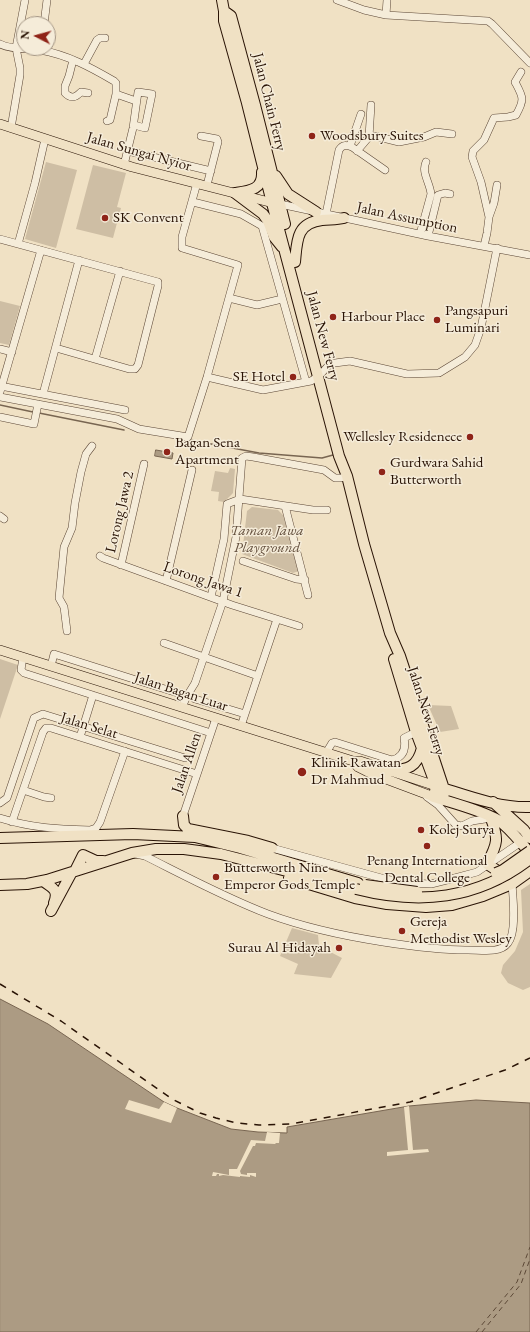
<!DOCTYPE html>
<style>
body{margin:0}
#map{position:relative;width:530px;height:1332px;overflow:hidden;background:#f0e1c4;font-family:"EB Garamond",serif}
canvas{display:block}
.north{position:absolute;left:16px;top:16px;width:40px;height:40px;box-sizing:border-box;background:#f5ecd9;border:1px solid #a39584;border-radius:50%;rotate:276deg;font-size:11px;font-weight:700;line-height:16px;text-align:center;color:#291305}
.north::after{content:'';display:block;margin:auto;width:14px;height:18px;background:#8f2418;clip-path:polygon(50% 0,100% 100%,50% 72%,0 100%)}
</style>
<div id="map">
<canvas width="530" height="1332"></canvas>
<div class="north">N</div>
</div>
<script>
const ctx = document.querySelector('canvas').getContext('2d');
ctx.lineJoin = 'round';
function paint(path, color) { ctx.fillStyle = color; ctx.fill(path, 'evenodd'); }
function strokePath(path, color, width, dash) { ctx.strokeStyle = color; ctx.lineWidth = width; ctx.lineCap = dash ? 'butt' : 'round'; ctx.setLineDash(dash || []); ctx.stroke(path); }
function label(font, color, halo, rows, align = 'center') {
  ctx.font = font + ' "EB Garamond",serif'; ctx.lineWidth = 3; ctx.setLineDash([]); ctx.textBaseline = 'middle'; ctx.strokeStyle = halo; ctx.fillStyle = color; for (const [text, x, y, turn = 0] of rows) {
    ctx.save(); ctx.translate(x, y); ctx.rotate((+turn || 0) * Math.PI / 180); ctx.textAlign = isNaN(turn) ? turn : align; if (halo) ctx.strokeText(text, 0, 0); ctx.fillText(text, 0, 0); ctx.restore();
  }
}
const green = new Path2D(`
 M46,162L77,170L56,248L25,239Z
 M93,165L126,173L117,207L121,208L113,238L76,229Z
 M0,301L20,306L9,345L0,343Z
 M230,468L235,469L233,493L224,502L218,501L219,492L211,491L215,471L228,473Z
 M252,507L278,510L283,515L299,571L293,573L242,554L247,511Z
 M0,659L18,665L0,719Z
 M428,705L451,706L459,729L440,732Z
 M530,884V987L523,990L508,983L501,973L503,965L515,951L523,932L521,890Z
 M292,928L318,935L319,946L342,958L331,978L294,974L298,964L280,956Z`);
const water = new Path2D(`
 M156,450L173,453L172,459L155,456Z
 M0,999L48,1024L164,1102L177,1108L231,1129L258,1132L287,1133V1127L409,1106L476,1100L530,1103V1332H0Z`);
const pier = new Path2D(`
 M129,1100L159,1109L164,1102L177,1108L171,1123L125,1109Z
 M409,1106L413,1150L428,1149L429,1152L387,1156V1152L408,1150L404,1107Z
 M267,1132L280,1133L279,1143H276L275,1144L256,1143L255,1146H253L240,1171L241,1174L247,1175V1173H256V1177L250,1175V1177L240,1176V1177L223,1175L219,1176V1174H217L216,1176H212L213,1172L229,1175V1169H237L251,1140L265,1141Z`);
const stream = new Path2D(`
 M0,405L33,412
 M39,413L124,430
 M190,440L259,453L322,458L333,455`);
const ferry = new Path2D(`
 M476,1332L517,1282L530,1247
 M482,1332L521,1284L530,1259`);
const minor = new Path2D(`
 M337,0L364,10L386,15L488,21L492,24L530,63
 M386,15L387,0
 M44,24L47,0
 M0,44C12,50 27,48 40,50C68,55 90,67 114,81L116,83V94L110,120L107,121
 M73,60L69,76L65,86V93C71,99 75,98 81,92L88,93
 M84,64L97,40L100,38H105
 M116,94L136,101
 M11,128L20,75V68L16,48L25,0
 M201,136L217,139L218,142L207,185
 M369,137L371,105
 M350,146L361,114
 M128,151L211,171
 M357,151L369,137L375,136L399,142L424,137L436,132L452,134
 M124,165L133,128L138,92L152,94L145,128L134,125
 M193,202L241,214L262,226L306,382
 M280,204L428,236L530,255
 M326,214L339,150C343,144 347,145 352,147L385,170
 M489,217L494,203L497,185
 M420,234L431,194C430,183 421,172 426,162
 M428,236L438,195L445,193L450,194
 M0,239L158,282V286L138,365L135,369H129L56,348
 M18,244L35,183L45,139
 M484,246L487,233L489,217L481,182L472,157L473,151L484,140L494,118L508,117L516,115C525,99 523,97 515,82L521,72
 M229,298L257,305L282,299
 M0,349L12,352
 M95,359L120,271
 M207,377L263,390L311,381L319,376L329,365L335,363L350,361L407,374L439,373L465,357L475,345L481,328L497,248
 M0,386L125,410
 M0,392L41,250
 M43,394L79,260
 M0,397L117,419L139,429L188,437L207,377L238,265L182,248V237L197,183
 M0,417L34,424L38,404
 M285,506L308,595
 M0,516L4,519
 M100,556L103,558L232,605L299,626
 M243,561L296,579L305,580
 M121,565L144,464
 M166,581L192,470
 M211,597L224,539L227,504L240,499L313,510H327
 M67,631L64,607L59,598L64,547L72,528L75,503L81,472L86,454L92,446
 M164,643L258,676
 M23,657L21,670L24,673L211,733
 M51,666L54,654L187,696
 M195,699L245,714
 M182,707L187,696L195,683L223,601L236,537L242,458L246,456L253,457L324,470L335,478H341L347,476
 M241,726L277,619
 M80,737L93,695
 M326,753L332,743L335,742L392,760C404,757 406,748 404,738L416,732
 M23,790L44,797L51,798
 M427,797L438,805L456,825L462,826L472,821L485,819L490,816
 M0,803L7,798L34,718L43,714L185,758
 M183,816L216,718
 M0,818C32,828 57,829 90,830L96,828L100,822L125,751
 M12,822L43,732L46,728H51L197,774
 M272,848L385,879L409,883L431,884L451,879L477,872L524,840
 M136,854L145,856C185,876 226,898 268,914C306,928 344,936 383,942C410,946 437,950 465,950C477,949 499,955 508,943C517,932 513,898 512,884`);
const major = new Path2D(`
 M0,124L132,167L277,204
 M0,650L353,761H360L436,786
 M353,761L358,767L370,773L434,797`);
const highway = new Path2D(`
 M222,0L224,11V21L247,103L272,203L339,456L347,476L364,544L390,633L400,656L444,789L443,800
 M224,11L231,16L255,105L285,224
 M276,176L288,194L316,212
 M235,193L263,214L268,221L274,237L282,247
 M235,193C249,191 263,190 262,172
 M295,262C297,241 296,223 322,220C329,219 336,220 344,218
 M394,659L416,732L436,786L434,797C453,803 481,810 498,820C510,828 520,842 530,853
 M390,771C408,769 417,768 422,748
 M439,787C468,796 499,808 530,807
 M493,802L524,830L530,838
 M183,816L184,825L188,829L248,841L272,848
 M490,816C499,839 498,843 487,864L498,871L501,878
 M0,838L133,834L195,837L240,848L358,883
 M75,871L83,855L96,861H103
 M289,878L355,898L387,904L426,907L452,905L483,896L512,884L530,871
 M43,881C53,888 59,890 54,903
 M0,885L27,884L47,880L132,853L156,849H184L221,854L356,889
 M51,911L72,872`);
const rail = new Path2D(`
 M0,984L61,1021L172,1099L200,1113L216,1118L237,1123L259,1125L291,1124L410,1102L505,1070L530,1058`);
const highwayBridge = new Path2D(`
 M496,873L503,870L530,851
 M365,885L417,892
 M356,889C419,905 477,900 530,859`);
const markers = [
 [312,136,4,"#8f2418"],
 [105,218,4,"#8f2418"],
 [333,317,4,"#8f2418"],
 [437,320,4,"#8f2418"],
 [293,377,4,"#8f2418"],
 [470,437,4,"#8f2418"],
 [167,452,4,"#8f2418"],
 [382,472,4,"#8f2418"],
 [302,772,5,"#8f2418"],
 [421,830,4,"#8f2418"],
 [427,846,4,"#8f2418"],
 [216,877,4,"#8f2418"],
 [402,931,4,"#8f2418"],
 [339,948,4,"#8f2418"]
];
const streetNames = [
 ["Jalan Chain Ferry",269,102,76],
 ["Jalan Sungai Nyior",139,152,16],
 ["Jalan Assumption",407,218,12],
 ["Jalan New Ferry",323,336,75],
 ["Lorong Jawa 2",120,512,-77],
 ["Lorong Jawa 1",203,580,19],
 ["Jalan Bagan Luar",181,692,18],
 ["Jalan New Ferry",426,711,72],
 ["Jalan Selat",89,726,17],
 ["Jalan Allen",187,763,-71]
];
const poiNames = [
 ["Woodsbury Suites",320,136],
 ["SK Convent",113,218],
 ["Pangsapuri",445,311],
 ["Luminari",445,328],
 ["Harbour Place",341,317],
 ["SE Hotel",285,377,"right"],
 ["Wellesley Residenece",462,437,"right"],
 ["Bagan Sena",175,443],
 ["Apartment",175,460],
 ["Gurdwara Sahid",390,463],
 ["Butterworth",390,480],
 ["Klinik Rawatan",311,763],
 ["Dr Mahmud",311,780],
 ["Kolej Surya",429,830],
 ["Penang International",427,861,"center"],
 ["Dental College",427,878,"center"],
 ["Butterworth Nine",224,868],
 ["Emperor Gods Temple",224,885],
 ["Gereja",410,922],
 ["Methodist Wesley",410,939],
 ["Surau Al Hidayah",331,948,"right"]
];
const parkNames = [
 ["Taman Jawa",267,531],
 ["Playground",267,548]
];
paint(green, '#cebea4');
paint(water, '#ac9b83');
strokePath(water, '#786551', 1);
paint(pier, '#f0e1c4');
strokePath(stream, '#786551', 1.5);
strokePath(ferry, '#5d4937', 1, [5, 4]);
strokePath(minor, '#5b4635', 8);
strokePath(major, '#291305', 10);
strokePath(highway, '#291305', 12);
strokePath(minor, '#f5ecd9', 7);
strokePath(major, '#f0e1c4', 9);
strokePath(highway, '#f0e1c4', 10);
strokePath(rail, '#291305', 1.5, [7, 7]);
strokePath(highwayBridge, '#291305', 12, []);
strokePath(highwayBridge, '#f0e1c4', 10);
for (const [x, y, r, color] of markers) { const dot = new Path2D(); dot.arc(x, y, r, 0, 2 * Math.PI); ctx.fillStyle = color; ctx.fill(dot); strokePath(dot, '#f5ecd9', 1.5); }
label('15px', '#291305', '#f5ecd9', streetNames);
label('15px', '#291305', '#f5ecd9', poiNames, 'left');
label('italic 15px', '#634f3d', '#f5ecd9', parkNames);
</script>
